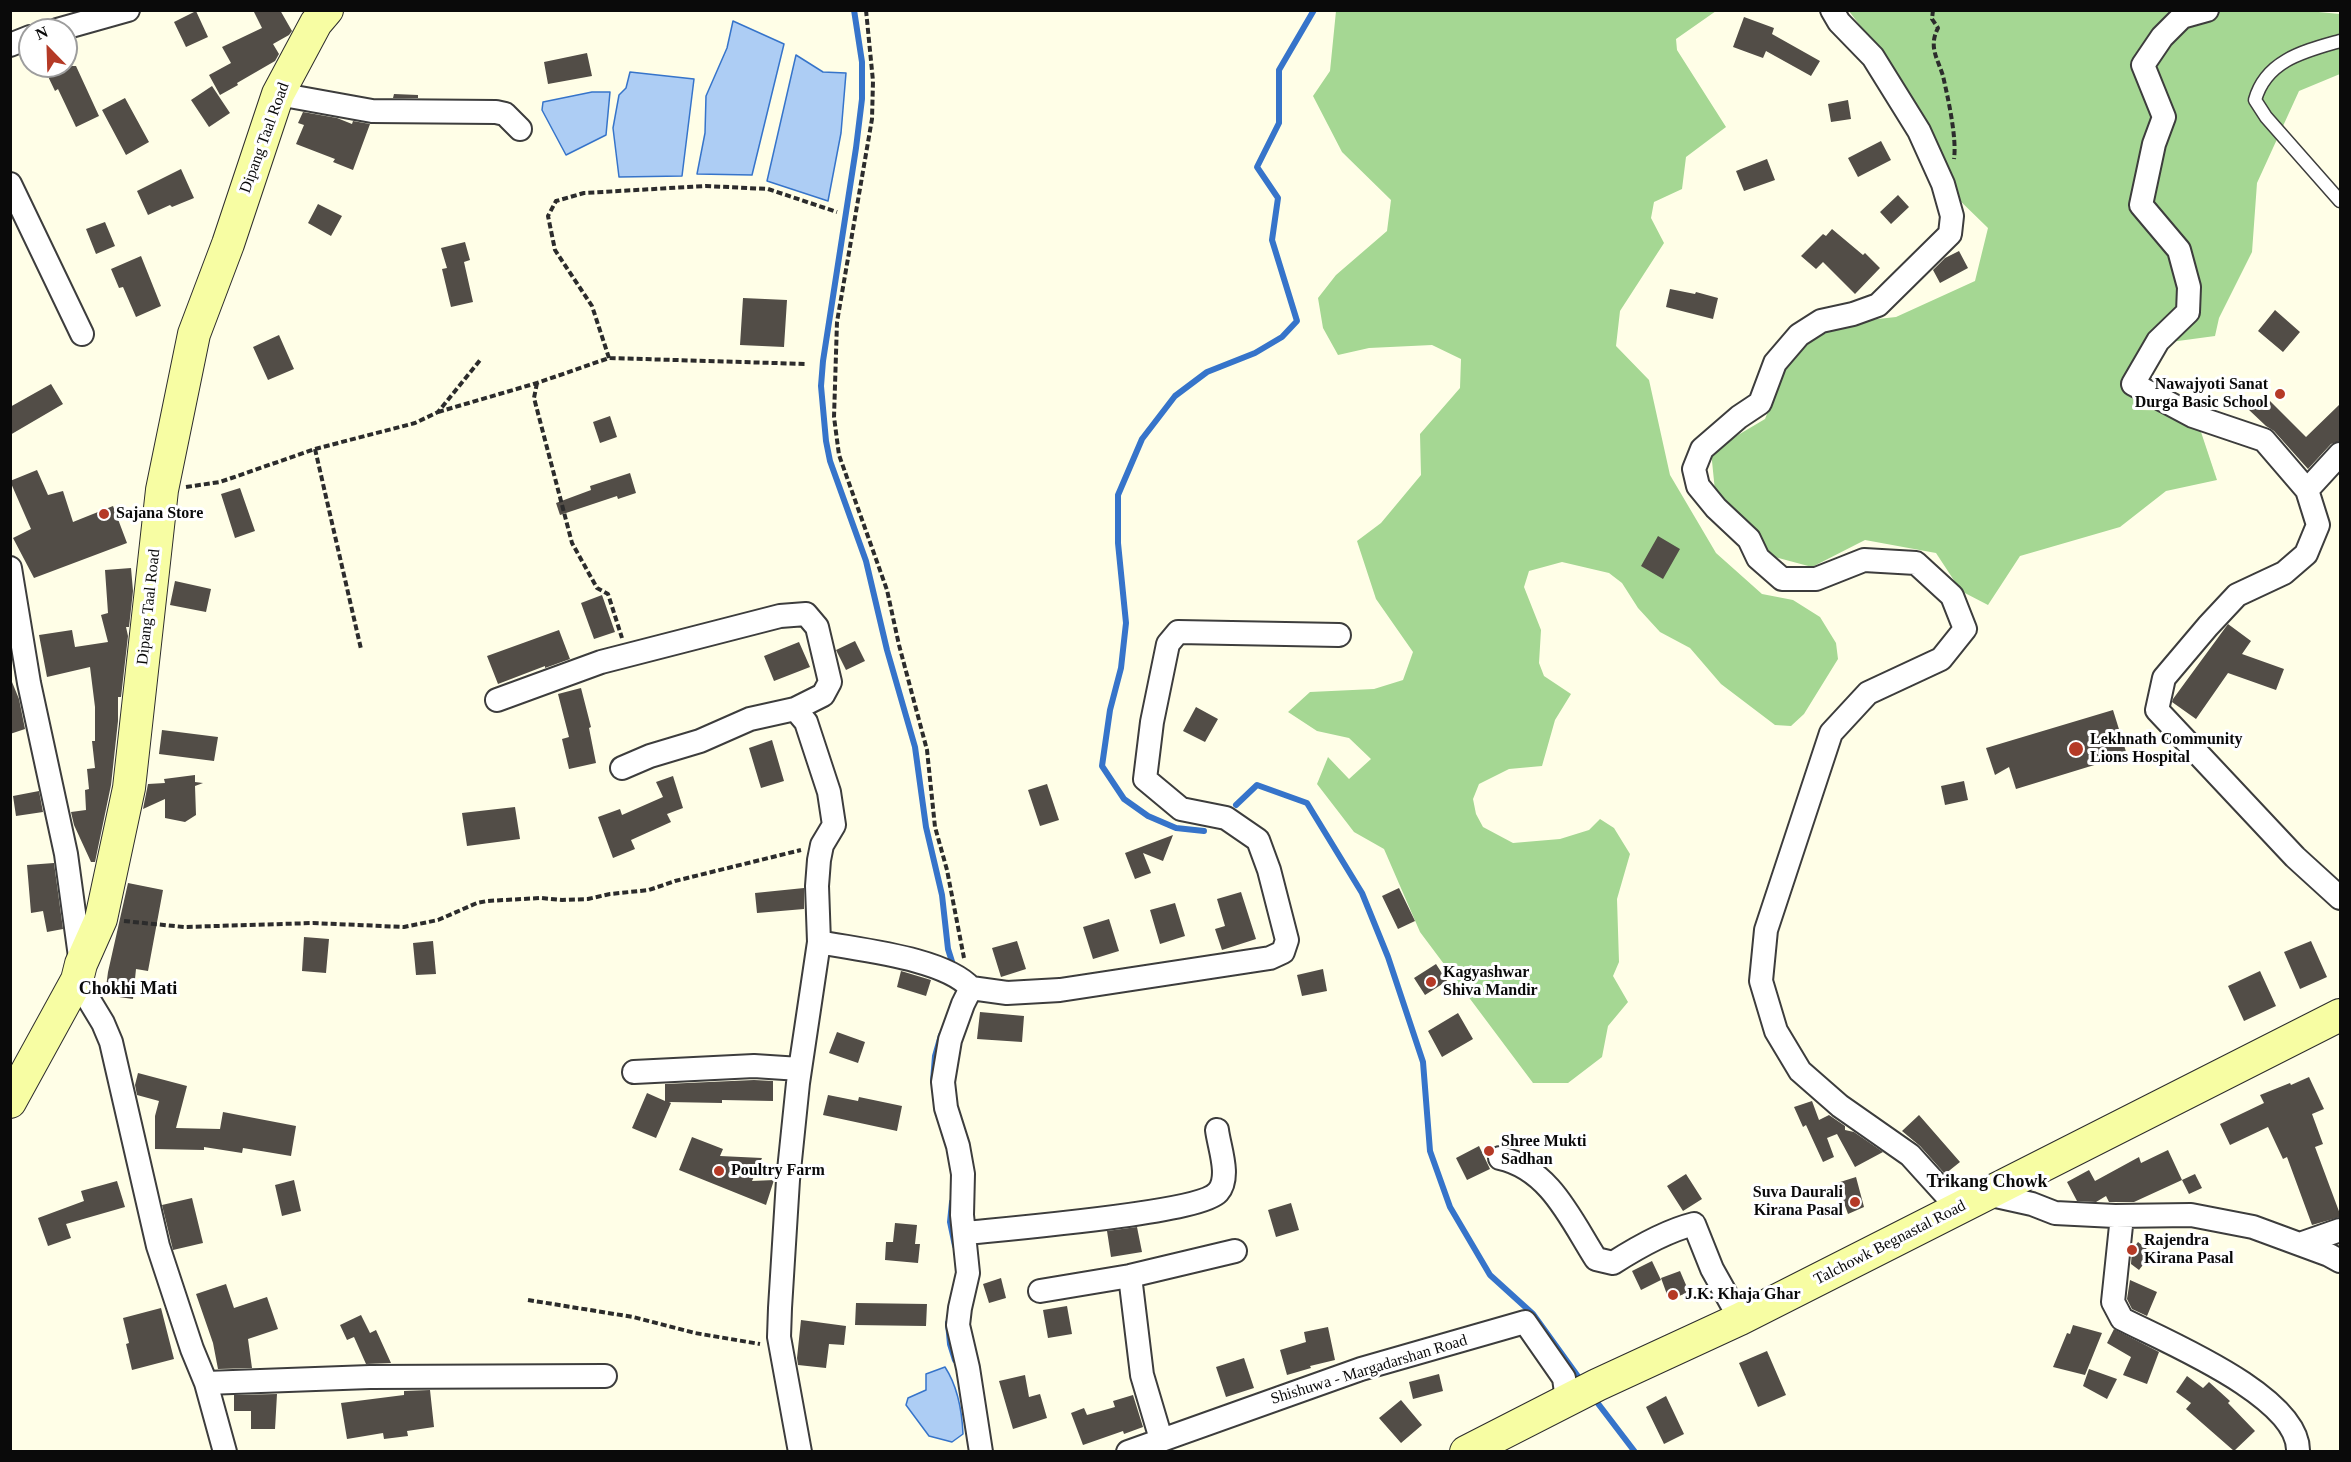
<!DOCTYPE html>
<style>
body{margin:0}
#map{position:relative;width:2351px;height:1462px;overflow:hidden;background:#fffee7;font-family:"Times New Roman",serif}
canvas{display:block}
.frame{position:absolute;inset:0;border:12px solid #0a0a0a;pointer-events:none}
.north{position:absolute;left:18px;top:18px;width:60px;height:60px;box-sizing:border-box;background:#fff;border:2px solid #9d9d9d;border-radius:50%;rotate:337deg;font-size:16px;font-weight:700;line-height:24px;text-align:center;color:#0a0a0a}
.north::after{content:'';display:block;margin:auto;width:21px;height:27px;background:#b53a26;clip-path:polygon(50% 0,100% 100%,50% 72%,0 100%)}
</style>
<div id="map">
<canvas width="2351" height="1462"></canvas>
<div class="frame"></div>
<div class="north">N</div>
</div>
<script>
const ctx = document.querySelector('canvas').getContext('2d');
ctx.lineJoin = 'round';
function paint(path, color) { ctx.fillStyle = color; ctx.fill(path, 'evenodd'); }
function strokePath(path, color, width, dash) { ctx.strokeStyle = color; ctx.lineWidth = width; ctx.lineCap = dash ? 'butt' : 'round'; ctx.setLineDash(dash || []); ctx.stroke(path); }
function label(font, color, halo, rows, align = 'center') {
  ctx.font = font + ' "Times New Roman",serif'; ctx.lineWidth = 6; ctx.setLineDash([]); ctx.textBaseline = 'middle'; ctx.strokeStyle = halo; ctx.fillStyle = color; for (const [text, x, y, turn = 0] of rows) {
    ctx.save(); ctx.translate(x, y); ctx.rotate((+turn || 0) * Math.PI / 180); ctx.textAlign = isNaN(turn) ? turn : align; if (halo) ctx.strokeText(text, 0, 0); ctx.fillText(text, 0, 0); ctx.restore();
  }
}
const forest = new Path2D(`
 M2297,10L2340,14V74L2299,91L2257,183L2252,252L2219,318L2215,336L2163,343L2138,400L2141,410L2194,411L2217,480L2166,491L2120,527L2020,556L1988,605L1961,591L1936,553L1865,540L1812,567L1771,556L1715,491L1711,451L1765,419L1793,350L1833,324L1896,317L1975,281L1988,228L1951,192L1888,63L1849,11Z
 M1336,11H1716L1676,39L1677,50L1726,127L1686,157L1682,189L1654,202L1651,218L1664,243L1620,311L1616,346L1649,380L1670,475L1716,553L1762,594L1793,600L1820,617L1836,643L1838,659L1804,714L1791,726L1775,725L1721,684L1690,648L1660,632L1638,608L1622,583L1609,573L1562,562L1529,571L1524,587L1541,630L1539,663L1544,676L1571,694L1555,720L1542,766L1509,769L1479,784L1473,799L1476,814L1483,827L1513,843L1560,839L1589,830L1600,819L1614,828L1630,854L1617,899L1619,962L1613,976L1628,1002L1608,1026L1602,1057L1568,1083H1533L1420,932L1384,849L1354,832L1317,784L1328,757L1349,779L1371,759L1349,738L1317,731L1288,712L1310,692L1374,689L1403,680L1413,652L1376,599L1357,541L1381,523L1421,475L1420,434L1460,388L1461,359L1432,345L1369,348L1338,355L1323,328L1318,298L1336,275L1387,231L1391,200L1342,152L1313,96L1330,71Z`);
const water = new Path2D(`
 M733,21L784,44L752,175L697,174L705,133L706,96L727,48Z
 M796,55L823,72L846,73L841,133L828,201L767,181Z
 M630,72L694,79L682,176L619,177L613,128L619,95L626,88Z
 M592,92H610L606,135L566,155L542,110L543,102Z
 M945,1367C958,1387 962,1411 963,1434L952,1442L929,1436L906,1405L908,1398L926,1390V1374Z`);
const stream = new Path2D(`
 M854,10L862,62V99L856,148L823,361L821,386L826,441L830,461L866,561L887,650L915,747L926,827L942,895L948,949L954,968
 M1236,805L1257,785L1307,803L1362,893L1388,957L1423,1062L1430,1151L1450,1207L1490,1275L1533,1314L1582,1382
 M1204,831L1176,828L1148,816L1124,799L1102,766L1110,710L1121,668L1126,623L1118,543V495L1142,439L1175,396L1207,372L1255,353L1282,337L1297,321L1272,240L1278,198L1257,167L1279,123V70L1314,10
 M933,1081L935,1056L941,1035
 M952,1202L950,1222L955,1246
 M948,1323L950,1344L955,1360
 M1593,1397L1635,1452`);
const building = new Path2D(`
 M253,10H280L292,31L289,35L273,44L279,54L275,61L237,83L238,85L220,95L209,75L231,63L222,47L262,28Z
 M196,11L208,37L186,47L174,22Z
 M1744,17L1774,28L1772,34L1820,61L1811,76L1766,51L1763,58L1733,47Z
 M587,53L592,76L548,84L544,62Z
 M43,66H76L99,116L76,127L58,89L55,91Z
 M212,86L230,113L209,127L191,100Z
 M394,94L418,95V98H393Z
 M125,98L149,142L126,155L102,110Z
 M1848,100L1851,119L1831,122L1828,104Z
 M303,112L337,118L352,124L353,121L370,124L353,170L333,162L335,159L296,144L304,125L298,123Z
 M1881,141L1891,160L1858,177L1848,158Z
 M1767,159L1775,180L1744,191L1736,171Z
 M181,169L194,198L172,207L170,205L148,215L137,191Z
 M1898,195L1909,207L1891,224L1880,212Z
 M318,204L342,216L331,236L308,223Z
 M105,222L115,246L96,254L86,229Z
 M1832,229L1863,255L1865,253L1880,268L1855,294L1823,262L1816,269L1801,256L1823,234L1826,236Z
 M465,242L470,260L464,262L473,302L451,307L442,269L447,268L441,248Z
 M1959,251L1968,268L1940,283L1933,270L1945,258Z
 M141,256L161,306L136,317L123,287L119,288L111,269Z
 M1670,289L1695,294L1696,292L1718,298L1713,319L1666,307Z
 M743,298L787,300L784,347L740,345Z
 M2275,310L2300,332L2283,352L2258,331Z
 M279,335L294,369L268,380L253,347Z
 M51,384L63,404L10,435V407Z
 M2263,394L2306,437L2340,404V441L2331,444L2308,469L2274,431L2266,426L2248,409Z
 M610,416L617,437L600,443L593,422Z
 M37,470L48,495L63,491L73,522L113,506L127,543L34,578L13,538L31,529L10,481Z
 M630,473L636,493L618,499L617,496L560,515L556,503L591,490L590,486Z
 M240,488L255,531L235,538L221,494Z
 M1658,536L1680,549L1663,579L1641,566Z
 M131,568L133,591L129,627H126L128,636L121,697H118V721L111,785L95,862H91L74,825L71,812L86,810L85,790L89,789L87,769L95,768L92,741H95V707L90,667L47,677L39,635L72,630L75,647L108,642L101,615L108,613L105,570Z
 M175,581L211,589L206,612L170,605Z
 M602,595L615,632L594,639L581,603Z
 M2228,624L2251,641L2242,654L2284,669L2276,690L2228,673L2196,719L2172,702L2173,699Z
 M559,630L570,659L545,668V666L498,684L487,656Z
 M855,641L865,661L846,670L836,650Z
 M799,642L810,667L774,681L764,656Z
 M10,682H12L19,699L25,729L10,734Z
 M581,688L591,727L589,728L596,763L569,769L562,739L569,737L558,694Z
 M1196,707L1218,719L1205,742L1183,731Z
 M2113,710L2127,755L2016,789L2009,767L1995,775L1986,748Z
 M162,730L218,737L214,761L159,754Z
 M772,740L784,781L761,788L749,748Z
 M195,775V782L203,783L195,786L196,815L185,822L165,818V799L143,809L148,784L165,783L164,779Z
 M673,776L683,808L667,814L671,822L631,840L635,849L613,858L598,817L620,809L622,815L663,797L656,782Z
 M1964,781L1968,800L1945,805L1941,786Z
 M1047,784L1059,820L1040,826L1028,790Z
 M39,791L43,812L16,816L13,796Z
 M515,807L520,839L467,846L462,813Z
 M1173,835L1163,861L1143,853L1151,873L1135,879L1125,853Z
 M54,863L63,929L47,932L43,911L31,913L27,865Z
 M128,883L163,890L148,971L136,969L133,999L105,995L108,972Z
 M804,888V909L757,913L755,893Z
 M1399,888L1415,921L1398,929L1382,896Z
 M1241,892L1256,939L1222,950L1215,929L1225,926L1217,899Z
 M1175,903L1185,936L1160,944L1150,910Z
 M1109,919L1119,951L1093,959L1083,927Z
 M304,937L329,939L326,973L302,971Z
 M433,941L436,974L416,975L413,943Z
 M1017,941L1026,969L1001,977L992,948Z
 M2311,941L2327,977L2300,989L2284,952Z
 M1436,964L1447,981L1425,995L1414,978Z
 M1323,969L1327,991L1302,996L1297,975Z
 M901,971L931,980L926,996L897,987Z
 M2260,971L2276,1006L2244,1021L2228,986Z
 M980,1012L1024,1016L1022,1042L977,1039Z
 M1458,1013L1473,1039L1442,1057L1428,1031Z
 M837,1032L865,1042L858,1063L829,1053Z
 M138,1073L187,1086L176,1128L220,1129L223,1112L296,1126L291,1156L243,1148L242,1153L204,1147V1150L155,1149V1116L159,1101L137,1095L135,1085Z
 M2309,1077L2324,1109L2312,1114L2323,1144L2315,1147L2340,1214V1217L2312,1225L2287,1157L2283,1159L2268,1127L2230,1145L2220,1124L2264,1103L2260,1095L2290,1083L2291,1085Z
 M754,1080L773,1081V1101L722,1100V1103L669,1102L671,1103L656,1138L632,1128L647,1093L665,1101V1084Z
 M828,1095L858,1101L859,1097L902,1106L897,1131L823,1115Z
 M1812,1101L1819,1120L1829,1115L1845,1126V1130L1854,1132L1883,1152L1855,1167L1837,1134L1827,1138L1834,1157L1823,1162L1806,1125L1803,1127L1794,1107Z
 M1919,1115L1960,1162L1945,1174L1920,1146L1902,1131Z
 M692,1137L723,1149L720,1156L762,1158L752,1181L774,1180L766,1205L679,1170Z
 M1479,1146L1490,1169L1467,1180L1456,1158Z
 M2168,1150L2182,1180L2134,1202H2109L2106,1196L2096,1202L2077,1201L2067,1182L2089,1170L2095,1181L2139,1157L2141,1163Z
 M1686,1174L1702,1199L1683,1211L1667,1186Z
 M2195,1174L2202,1188L2189,1194L2182,1180Z
 M1856,1177L1864,1207L1848,1214L1837,1183Z
 M294,1180L301,1211L282,1216L275,1185Z
 M117,1181L125,1207L66,1224L71,1238L48,1246L38,1218L84,1201L81,1191Z
 M192,1198L203,1243L173,1250L162,1205Z
 M1291,1203L1299,1230L1276,1237L1268,1210Z
 M895,1223L917,1225L915,1244H920L918,1263L885,1260L886,1242H893Z
 M1137,1227L1142,1252L1111,1257L1107,1231Z
 M2138,1242L2152,1253L2139,1270L2131,1264L2132,1250Z
 M1652,1261L1661,1280L1641,1290L1632,1271Z
 M1680,1271L1689,1292L1669,1300L1661,1278Z
 M1001,1278L1006,1298L989,1303L983,1284Z
 M2130,1280L2157,1292L2147,1316L2132,1309L2127,1299Z
 M226,1284L234,1308L267,1297L278,1329L248,1339L252,1368L218,1369L213,1343L196,1294Z
 M856,1303L927,1304L926,1326L855,1325Z
 M1067,1306L1072,1334L1048,1338L1043,1310Z
 M161,1308L174,1359L132,1370L126,1344L129,1343L123,1318Z
 M361,1315L370,1333L376,1330L391,1363L366,1364L354,1337L347,1340L340,1325Z
 M801,1320L846,1326L844,1345L829,1344L826,1368L798,1365L797,1358Z
 M2073,1325L2102,1333L2085,1375L2053,1367L2067,1333L2070,1334Z
 M1328,1327L1335,1360L1310,1366L1311,1368L1287,1375L1280,1350L1306,1342L1304,1332Z
 M2114,1329L2159,1352L2147,1384L2123,1375L2131,1357L2107,1343Z
 M1767,1351L1786,1395L1758,1407L1739,1363Z
 M1244,1358L1254,1388L1226,1397L1216,1367Z
 M2089,1369L2117,1379L2107,1399L2083,1386Z
 M1439,1374L1443,1391L1413,1399L1409,1382Z
 M1025,1375L1029,1397L1040,1394L1047,1418L1013,1429L999,1381Z
 M2187,1376L2203,1388L2209,1382L2230,1401L2228,1403L2255,1431L2234,1451L2186,1409L2191,1403L2176,1392Z
 M430,1390L434,1427L407,1431L408,1436L384,1439L383,1433L347,1439L341,1403L404,1395V1391Z
 M277,1394L275,1429H251V1411H234V1395Z
 M1133,1395L1143,1427L1124,1434L1123,1431L1083,1445L1071,1413L1084,1408L1087,1415L1115,1407L1113,1401Z
 M1666,1396L1684,1434L1664,1444L1646,1407Z
 M1401,1400L1422,1425L1401,1443L1379,1418Z`);
const path = new Path2D(`
 M866,10L873,81L872,119L837,322L834,417L839,455L887,590L899,645L927,750L935,827L947,870L964,958
 M1933,10L1932,19L1938,28C1928,47 1938,59 1943,76C1948,98 1957,138 1954,159
 M609,358L592,306L555,250L548,216L556,201L584,193L706,186L768,189L837,212
 M537,383L534,398L572,543L597,588L608,594L622,638
 M438,412L537,383L609,358L807,364
 M315,449L361,649
 M186,487L220,482L315,449L415,423L438,412L481,359
 M124,921L184,927L313,923L404,927L438,920L477,903L487,901L541,898L562,900L588,899L610,894L649,890L675,881L801,850
 M528,1300L633,1317L695,1333L760,1344`);
const service = new Path2D(`
 M2340,41C2305,51 2266,60 2255,100L2266,117L2340,201`);
const minor = new Path2D(`
 M1832,10L1839,22L1873,57L1919,131L1943,184L1952,216L1950,234L1878,305L1853,314L1821,321L1799,335L1775,363L1760,403L1739,417L1702,449L1694,469L1698,486L1716,508L1749,539L1758,558L1782,579H1816L1864,560L1916,563L1952,596L1965,629L1941,659L1868,693L1831,733L1766,930L1761,981L1776,1031L1800,1071L1840,1106L1910,1155L1948,1197L1964,1189L2032,1204L2055,1213L2115,1216L2191,1215L2253,1227L2329,1255L2340,1261
 M2207,10L2182,17L2162,37L2143,65L2164,117L2154,144L2141,205L2179,250L2189,287L2188,312L2158,341L2133,384L2193,416L2264,440L2307,490L2318,525L2306,554L2284,573L2237,595L2208,626L2164,678L2157,710L2295,857L2340,898
 M57,30L128,10
 M10,45L30,37
 M278,94L372,111L496,112L505,114L520,129
 M10,184L82,334
 M2307,490L2340,454
 M10,568L29,683L66,854L81,964
 M497,700L601,662L780,616L806,614L817,627L830,682L823,695L795,709L750,719L700,741L650,756L622,768
 M795,709L806,722L829,792L834,825L822,845L819,860L817,886L819,942L798,1083L788,1180L780,1308L779,1337L800,1452
 M819,942C859,950 944,958 971,988L1007,993L1060,990L1270,958L1283,952L1287,940L1269,870L1258,840L1226,818L1181,809L1145,779L1152,722L1168,644L1178,632L1339,635
 M77,980L103,1023L111,1042L158,1246L192,1349L206,1383L225,1452
 M971,988L963,1004L950,1040L943,1082L946,1108L958,1146L963,1174L962,1215L968,1273L960,1308L958,1325L968,1368L981,1452
 M634,1072L754,1066L800,1069
 M1500,1158C1550,1169 1571,1220 1596,1259L1613,1263C1638,1247 1666,1231 1694,1224L1712,1269L1740,1319
 M2122,1216L2113,1302L2122,1319C2165,1341 2301,1397 2298,1452
 M966,1233C1004,1229 1200,1213 1218,1192C1231,1177 1219,1147 1217,1130
 M2300,1244L2340,1230
 M1130,1276L1142,1375L1161,1439
 M1040,1291L1130,1276L1235,1251
 M206,1383L370,1377L605,1376
 M1128,1452L1361,1369L1525,1322L1564,1378L1567,1400`);
const secondary = new Path2D(`
 M10,1102L77,980L81,964L101,919L129,788L162,490L194,334L228,244L278,94L316,23L327,10
 M1466,1452L1597,1385L1740,1319L2340,1015`);
const markers = [
 [2280,394,6,"#b53a26"],
 [104,514,6,"#b53a26"],
 [2076,749,8,"#b53a26"],
 [1431,982,6,"#b53a26"],
 [1489,1151,6,"#b53a26"],
 [719,1171,6,"#b53a26"],
 [1855,1202,6,"#b53a26"],
 [2132,1250,6,"#b53a26"],
 [1673,1295,6,"#b53a26"]
];
const streetNames = [
 ["Dipang Taal Road",265,138,-70],
 ["Dipang Taal Road",149,607,-84],
 ["Talchowk Begnastal Road",1890,1243,-27],
 ["Shishuwa - Margadarshan Road",1369,1370,-17]
];
const poiNames = [
 ["Nawajyoti Sanat",2268,385,"right"],
 ["Durga Basic School",2268,403,"right"],
 ["Sajana Store",116,514],
 ["Lekhnath Community",2090,740],
 ["Lions Hospital",2090,758],
 ["Kagyashwar",1443,973],
 ["Shiva Mandir",1443,991],
 ["Shree Mukti",1501,1142],
 ["Sadhan",1501,1160],
 ["Poultry Farm",731,1171],
 ["Suva Daurali",1843,1193,"right"],
 ["Kirana Pasal",1843,1211,"right"],
 ["Rajendra",2144,1241],
 ["Kirana Pasal",2144,1259],
 ["J.K. Khaja Ghar",1685,1295]
];
const neighbourhoodNames = [
 ["Chokhi Mati",128,989],
 ["Trikang Chowk",1987,1182]
];
paint(forest, '#a5d793');
paint(water, '#adcdf4');
strokePath(water, '#3674ca', 1.5);
strokePath(stream, '#3674ca', 6);
paint(building, '#524d47');
strokePath(service, '#3d3d3d', 15);
strokePath(minor, '#3d3d3d', 26);
strokePath(secondary, '#2c2c2c', 34);
strokePath(path, '#2c2c2c', 4, [6, 3]);
strokePath(service, '#fff', 12);
strokePath(minor, '#fff', 22);
strokePath(secondary, '#f7fda3', 32);
for (const [x, y, r, color] of markers) { const dot = new Path2D(); dot.arc(x, y, r, 0, 2 * Math.PI); ctx.fillStyle = color; ctx.fill(dot); strokePath(dot, '#fff', 2); }
label('16px', '#0a0a0a', '#fff', streetNames);
label('bold 16px', '#0a0a0a', '#fff', poiNames, 'left');
label('bold 18px', '#0a0a0a', '#fff', neighbourhoodNames);
</script>
